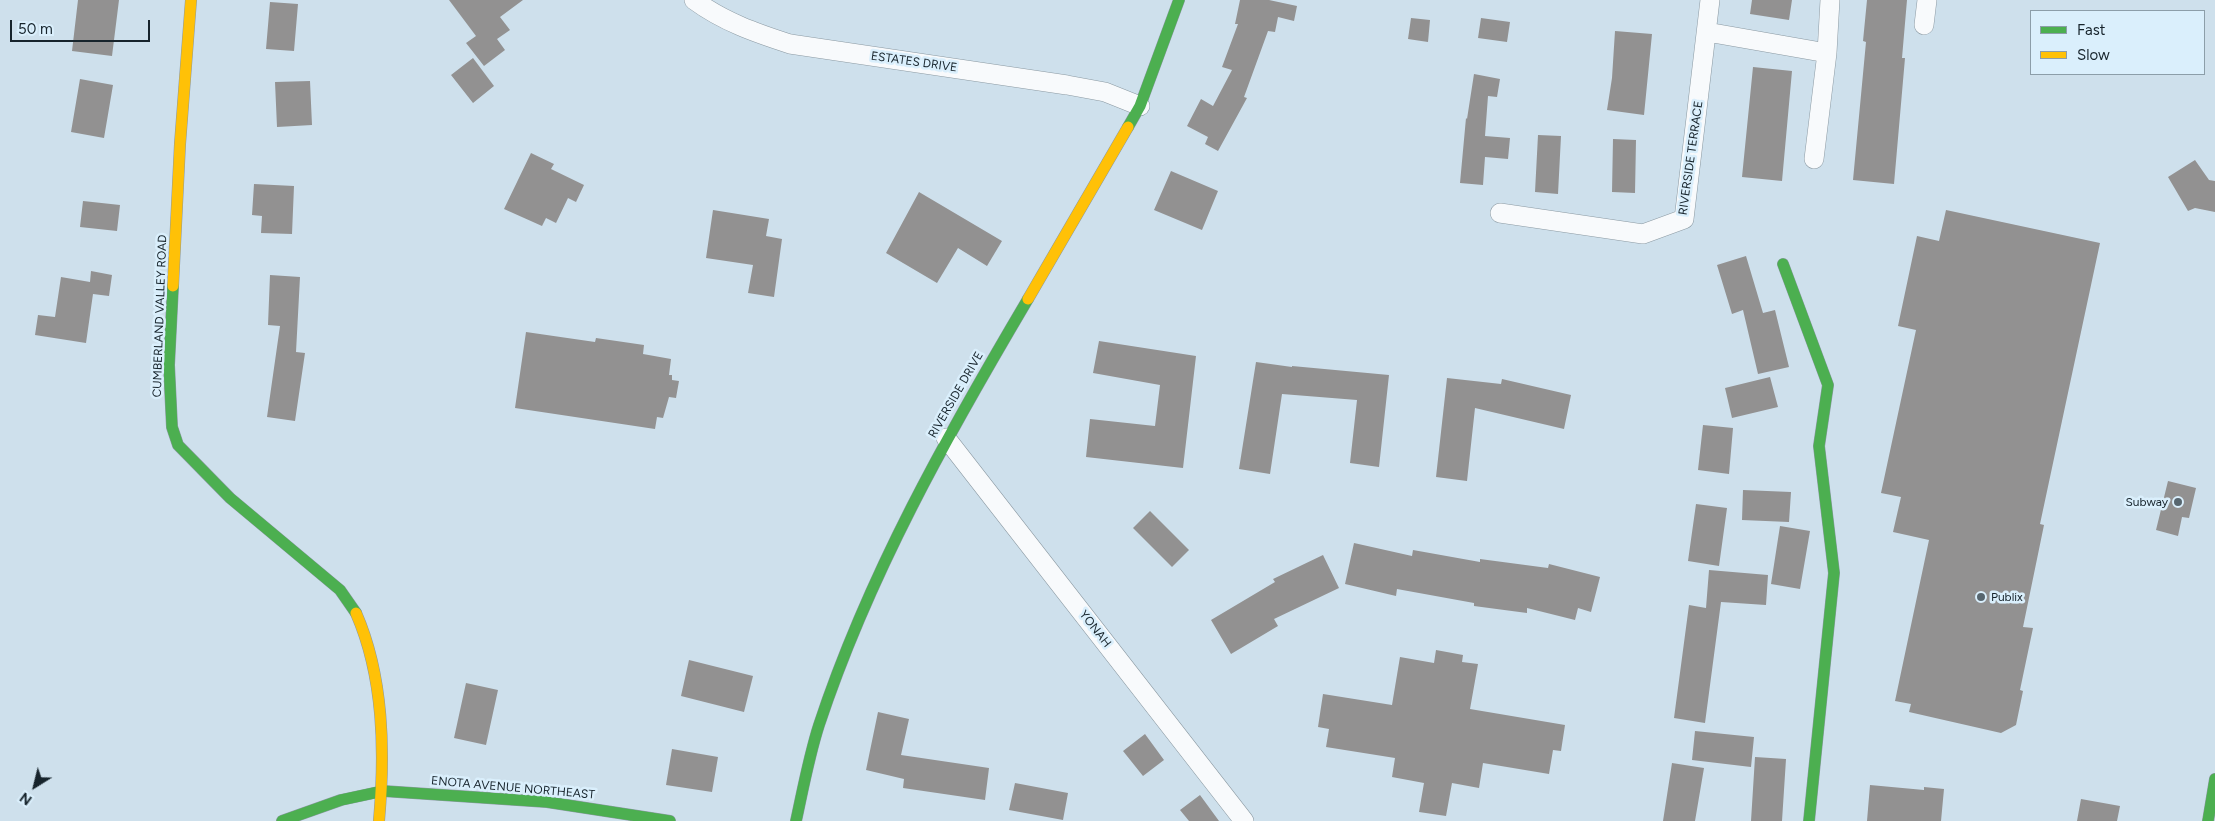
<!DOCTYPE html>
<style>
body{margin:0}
#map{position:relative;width:2215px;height:821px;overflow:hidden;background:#cee0ec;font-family:Figtree,sans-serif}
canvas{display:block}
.legend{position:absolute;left:2030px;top:10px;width:175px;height:65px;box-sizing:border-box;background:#daeffc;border:1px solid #8c9ea9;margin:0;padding:6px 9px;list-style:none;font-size:15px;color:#17242c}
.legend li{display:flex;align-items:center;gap:10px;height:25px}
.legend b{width:25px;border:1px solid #8c9ea9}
.north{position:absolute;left:10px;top:761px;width:50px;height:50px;-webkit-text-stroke:4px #daeffc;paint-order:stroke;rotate:216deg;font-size:14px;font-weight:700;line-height:20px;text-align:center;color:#17242c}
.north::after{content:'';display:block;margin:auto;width:18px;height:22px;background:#17242c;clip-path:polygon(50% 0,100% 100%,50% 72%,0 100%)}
.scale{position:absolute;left:10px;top:20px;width:140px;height:22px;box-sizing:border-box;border:2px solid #17242c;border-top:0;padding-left:6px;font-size:15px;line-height:18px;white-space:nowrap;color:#17242c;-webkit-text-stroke:4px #daeffc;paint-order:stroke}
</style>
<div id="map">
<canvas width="2215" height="821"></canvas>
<ul class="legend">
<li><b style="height:6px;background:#4caf50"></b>Fast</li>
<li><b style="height:6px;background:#ffc107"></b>Slow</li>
</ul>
<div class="north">N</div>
<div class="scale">50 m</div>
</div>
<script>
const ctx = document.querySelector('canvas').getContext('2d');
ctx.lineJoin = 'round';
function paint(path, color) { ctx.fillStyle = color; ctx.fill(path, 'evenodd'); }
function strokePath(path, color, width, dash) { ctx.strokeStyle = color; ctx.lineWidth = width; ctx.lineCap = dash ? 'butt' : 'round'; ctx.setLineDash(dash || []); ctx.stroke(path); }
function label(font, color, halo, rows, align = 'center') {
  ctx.font = font + ' Figtree,sans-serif'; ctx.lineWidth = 5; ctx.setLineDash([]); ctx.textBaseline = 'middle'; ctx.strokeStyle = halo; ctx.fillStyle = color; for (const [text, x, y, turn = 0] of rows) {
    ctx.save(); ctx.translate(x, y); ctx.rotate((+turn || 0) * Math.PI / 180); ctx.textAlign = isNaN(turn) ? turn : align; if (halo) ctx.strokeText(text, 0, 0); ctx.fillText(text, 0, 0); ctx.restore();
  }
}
const building = new Path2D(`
 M78,0H119L112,56L72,51Z
 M449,0H523L500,17L510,30L497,39L505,50L484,66L466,43L476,36Z
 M1240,0H1269L1297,6L1294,21L1278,17L1275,32L1268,31L1244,97L1247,98L1218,151L1205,144L1208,137L1187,126L1201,99L1213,106L1232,70L1222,67L1238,24H1235Z
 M1752,0H1792L1789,20L1750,14Z
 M1867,0H1907L1902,58H1905L1894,184L1853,180L1866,42L1863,41Z
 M270,2L298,4L294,51L266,49Z
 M1411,18L1430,20L1428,42L1408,39Z
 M1481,18L1510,22L1507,42L1478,38Z
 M1615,31L1652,34L1644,115L1607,110L1612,78Z
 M473,58L494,86L473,103L451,75Z
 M1753,67L1792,71L1782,181L1742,177Z
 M1474,74L1500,79L1497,97L1488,96L1485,136L1510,138L1508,159L1485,157L1483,185L1460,183L1466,118L1467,119Z
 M80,79L113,85L104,138L71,132Z
 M310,81L312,125L277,127L275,82Z
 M1538,135L1561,136L1558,194L1535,192Z
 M1613,139L1636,140L1635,193L1612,192Z
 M531,153L554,164L551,169L584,185L576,202L568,198L556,223L546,218L542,226L504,209Z
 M2195,160L2209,180L2215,181V212L2195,208L2188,211L2168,177Z
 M1171,171L1218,191L1202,230L1154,210Z
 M254,184L294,186L292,234L261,233L262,216L252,215Z
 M919,192L1002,241L987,266L958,248L937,283L886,253Z
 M83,201L120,205L117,231L80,227Z
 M713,210L769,219L766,236L782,239L774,297L748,293L753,265L706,258Z
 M1946,210L2100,243L2040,524L2044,525L2023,627L2033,628L2020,690L2023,691L2016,725L2001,733L1909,712L1911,704L1895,701L1929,540L1893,532L1901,497L1881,493L1916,330L1898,326L1917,236L1939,241Z
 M1746,256L1763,313L1775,310L1789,367L1758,374L1743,310L1732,314L1717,265Z
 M91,271L112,275L109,296L93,294L86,343L35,335L38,315L55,317L61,277L90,282Z
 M270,275L300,277L296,352L305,353L295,421L267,417L280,326L268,325Z
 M526,332L595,342L596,338L644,345L643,354L671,359L669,375H672V380L679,381L676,398L669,397L663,418L657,417L655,429L515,408Z
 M1099,341L1196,356L1183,468L1086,457L1090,419L1155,426L1160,385L1093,373Z
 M1256,362L1292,367V366L1389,375L1379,467L1350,463L1357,400L1282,394L1270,474L1239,469Z
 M1770,377L1778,407L1732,418L1725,388Z
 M1447,378L1501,384L1502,379L1571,395L1564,429L1475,408L1467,481L1436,477Z
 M1703,425L1733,428L1729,474L1698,470Z
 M2168,481L2196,488L2189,518L2182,517L2178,536L2156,530Z
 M1743,490L1791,492L1789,522L1742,520Z
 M1696,504L1727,508L1719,566L1688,561Z
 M1150,511L1189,550L1172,567L1133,528Z
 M1780,526L1810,531L1800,589L1771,584Z
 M1354,543L1412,556L1413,550L1480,562V559L1548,568L1549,564L1600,577L1591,612L1578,608L1575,620L1527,608V613L1474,606V603L1397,589L1396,596L1345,584Z
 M1323,555L1339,588L1274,619L1278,626L1231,654L1211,620L1275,582L1273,579Z
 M1709,570L1768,575L1766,605L1721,602L1705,723L1674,718L1689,605L1706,608Z
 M1436,650L1463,655L1462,662L1478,664L1470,709L1565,725L1561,751L1553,750L1549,774L1483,763L1479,788L1452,783L1446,816L1419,812L1424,783L1392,777L1395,758L1326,747L1329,729L1318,727L1323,694L1392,705L1400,657L1434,663Z
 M689,660L753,676L744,712L681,696Z
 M466,683L498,690L486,745L454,738Z
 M878,712L909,719L901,755L989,768L985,800L903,788L904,779L866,770Z
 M1695,731L1754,737L1751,767L1692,760Z
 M1145,734L1164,760L1143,776L1123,751Z
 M672,749L718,757L712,792L666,785Z
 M1755,757L1786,759L1782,821H1751Z
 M1672,763L1704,768L1695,821H1663Z
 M1015,783L1068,793L1063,820L1009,810Z
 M1870,785L1924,790V787L1944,789L1941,821H1867Z
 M1200,795L1219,821H1189L1180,810Z
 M2081,799L2120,806L2117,821H2077Z`);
const street = new Path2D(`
 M694,0C724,22 756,33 790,44L1067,85L1105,92L1140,106
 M1924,25L1927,0
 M1707,32L1827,53L1814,159
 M1827,53L1830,0
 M1500,213L1643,234L1684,219L1710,0
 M946,438L1244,821`);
const fast = new Path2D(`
 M1128,127L1140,106L1179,0
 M1783,264L1828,385L1819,446L1834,573L1809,821
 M173,286L169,365L172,427L178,445L230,498L340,590L356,613
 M282,821L341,800L383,791L547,802L670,821
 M796,821C803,789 809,756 819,725C869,574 947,436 1028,299
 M2208,821L2215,779`);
const slow = new Path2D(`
 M173,286L180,144L191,0
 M1028,299L1128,127
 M356,613C384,677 385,752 379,821`);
const markers = [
 [2178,502,5,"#57666f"],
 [1981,597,5,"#57666f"]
];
const streetNames = [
 ["ESTATES DRIVE",914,62,8],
 ["RIVERSIDE TERRACE",1691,158,-82],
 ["CUMBERLAND VALLEY ROAD",160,316,-88],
 ["RIVERSIDE DRIVE",956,395,-60],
 ["YONAH",1095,629,52],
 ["ENOTA AVENUE NORTHEAST",513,788,5]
];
const poiNames = [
 ["Subway",2168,502],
 ["Publix",1991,597,"left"]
];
paint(building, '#929191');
strokePath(street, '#8b99a2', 20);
strokePath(fast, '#8b99a2', 12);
strokePath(slow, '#8b99a2', 12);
strokePath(street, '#f8fafc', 19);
strokePath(fast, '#4caf50', 11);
strokePath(slow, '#ffc107', 11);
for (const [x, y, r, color] of markers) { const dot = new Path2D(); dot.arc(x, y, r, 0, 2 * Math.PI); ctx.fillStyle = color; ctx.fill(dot); strokePath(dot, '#daeffc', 2); }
label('12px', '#17242c', '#daeffc', streetNames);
label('12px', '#17242c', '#daeffc', poiNames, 'right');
</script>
